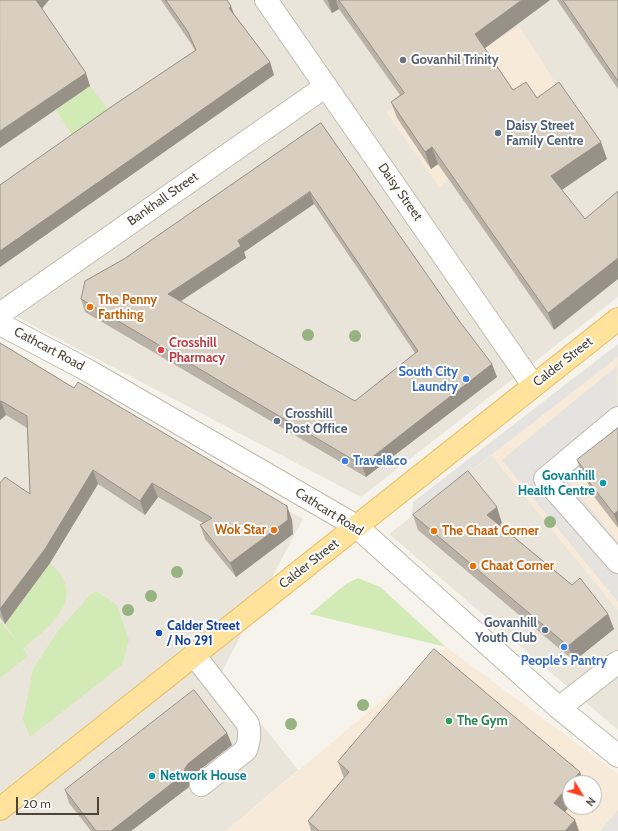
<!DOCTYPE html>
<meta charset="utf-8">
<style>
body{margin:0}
#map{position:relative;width:618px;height:831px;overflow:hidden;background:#f6f3ec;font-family:Cabin,sans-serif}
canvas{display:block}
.north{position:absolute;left:562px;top:775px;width:40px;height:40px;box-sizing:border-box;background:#fff;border:1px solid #b7b4b0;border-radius:50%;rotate:128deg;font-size:11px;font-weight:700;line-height:16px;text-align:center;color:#4b4439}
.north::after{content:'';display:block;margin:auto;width:14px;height:18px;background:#fc3f1d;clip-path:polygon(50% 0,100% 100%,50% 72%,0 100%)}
.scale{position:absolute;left:16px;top:797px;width:83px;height:18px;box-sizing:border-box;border:2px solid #4b4439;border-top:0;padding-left:5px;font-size:12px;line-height:14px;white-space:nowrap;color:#4b4439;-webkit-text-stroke:3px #fff;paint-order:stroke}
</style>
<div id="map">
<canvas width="618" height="831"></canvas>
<div class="north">N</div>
<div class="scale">20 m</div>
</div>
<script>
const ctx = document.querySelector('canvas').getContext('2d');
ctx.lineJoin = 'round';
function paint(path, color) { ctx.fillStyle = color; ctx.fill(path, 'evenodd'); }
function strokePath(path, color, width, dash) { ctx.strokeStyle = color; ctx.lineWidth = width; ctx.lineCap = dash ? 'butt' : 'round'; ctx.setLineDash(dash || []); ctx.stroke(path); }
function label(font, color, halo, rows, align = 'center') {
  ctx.font = font + ' Cabin,sans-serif'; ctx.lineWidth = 4; ctx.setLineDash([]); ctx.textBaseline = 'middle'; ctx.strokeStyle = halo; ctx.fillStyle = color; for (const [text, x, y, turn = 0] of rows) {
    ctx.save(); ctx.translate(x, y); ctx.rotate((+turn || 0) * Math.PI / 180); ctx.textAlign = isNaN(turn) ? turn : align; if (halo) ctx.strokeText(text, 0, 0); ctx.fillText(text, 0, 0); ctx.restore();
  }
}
const residential = new Path2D(`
 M0,0H618V297L361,497L0,308Z
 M0,348L303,519L221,673L298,770L226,831H0Z
 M618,357V730L389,534Z`);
const commercial = new Path2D(`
 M519,26L565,98L607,159L542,204L449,179L440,188L386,112Z
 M618,357V611L491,455Z
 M446,647L618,774V831H226ZM570,783H594V807H570Z`);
const green = new Path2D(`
 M90,86L116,120L79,146L56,110Z
 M50,563C54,567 59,572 62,577C80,607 42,631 23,649L28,656L0,678V621L17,642L5,624Z
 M358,578L380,587L446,647L310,614L346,584Z
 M96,591L117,605L129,640L122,665L30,737L23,720L33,669L58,631L91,594Z`);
const parking = new Path2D(`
 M618,344V357L412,516L413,502Z
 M617,366L618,440L568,481L618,542V602L502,460Z
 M618,810V831H600Z`);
const minor = new Path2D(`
 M266,0L533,385
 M0,314L326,86
 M0,324L87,370L356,526L559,708L618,756
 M618,418L545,479L618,562
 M194,655L248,724C250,733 250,740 246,750L201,785
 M559,708L618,662`);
const major = new Path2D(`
 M0,809L618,319`);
const trees = [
 [308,335],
 [355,336],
 [550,522],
 [177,572],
 [151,596],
 [128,610],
 [363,705],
 [291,724]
];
const wall = new Path2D(`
 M161,0H227L234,14L270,62L274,75L0,267V185L195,51L192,45Z
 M323,0H550L485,48L513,90L537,98L607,159L562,190L554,330L438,164L431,169L397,118L391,102L400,95L339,9L332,13Z
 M557,0H618V89Z
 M321,123L497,377L366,477L85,312L81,299L124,259ZM314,204L415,353L355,401L180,301L246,258L244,252Z
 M0,343L74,388L287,506L292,520L293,534L236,577L205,539L200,525L203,523L158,497L145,515L98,484L50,563L5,624L0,617V483L30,494L27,428L6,415L0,420Z
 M618,428V528L592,494L587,481L582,475L577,460Z
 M413,515L502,523L500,525L572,585L608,614L614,629L574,661L418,530Z
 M227,733L232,745L193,775L189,781V787L131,831H91L69,803L65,790Z
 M338,762L580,772L584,783H570L565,812L579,831H311L308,821L344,778Z`);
const shadedWall = new Path2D(`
 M36,0H49L40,11Z
 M328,0H336L339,9L332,13Z
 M522,0H550L481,51L475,34Z
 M231,6L236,20L229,8Z
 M270,62L274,75L0,267V251Z
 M86,73L90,86L0,148V131Z
 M601,142L607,159L557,193L551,176Z
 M432,147L438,164L431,169L425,152Z
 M310,192L314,204L244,252L246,258L172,307L168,294L238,241Z
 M618,258V279L554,330L548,313Z
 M492,364L497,377L366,477L362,465Z
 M1,401L6,415L0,420V402Z
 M93,470L98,484L50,563L5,624L0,609Z
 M152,483L158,497L145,515L140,501Z
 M287,506L292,520L293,534L236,577L230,563Z
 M497,507L502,523L493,530L487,515Z
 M618,511V526L614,514Z
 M608,614L614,629L574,661L568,646Z
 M227,733L232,745L193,775L189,781V787L131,831H111L185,768L189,763Z
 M580,772L584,783H571Z
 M570,784V806L560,818L554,803Z
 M575,820L579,831H565Z`);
const building = new Path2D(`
 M0,0H36L86,73L0,131Z
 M166,0H227L231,6L229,8L270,62L0,251V185L111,107L196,50L188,32Z
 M339,0H522L475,34L513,90L526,82L537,98L559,82L601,142L551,176L585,219L618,191V258L548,313L432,147L425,152L391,102L404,93Z
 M563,0H618V81Z
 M321,123L460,322L492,364L362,465L81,299L85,281L124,259ZM310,192L418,351L355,401L168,294L241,246L238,241Z
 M0,343L74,388L78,382L287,506L288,520L230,563L200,525L212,518L152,483L140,501L93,470L45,549L0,609V483L5,477L30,494L27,416L1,401L0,402Z
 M618,428V511L614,514L586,478L589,476L577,460Z
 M468,471L497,507L487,515L572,585L580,578L608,614L568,646L413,515Z
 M434,649L580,772L570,783V784L554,803L575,820L565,831H319L308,821L349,772L338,762Z
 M194,690L227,733L189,763L185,768L184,774L111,831H96L65,790Z`);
const markers = [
 [403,60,4,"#6b7280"],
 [498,133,4,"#5c6f8a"],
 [90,307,4,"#e8710a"],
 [161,350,4,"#e0444e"],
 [466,379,4,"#3f7fe0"],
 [277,421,4,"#5c6f8a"],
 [345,461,4,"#3f7fe0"],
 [603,483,4,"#0f9aa8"],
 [274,530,4,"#e8710a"],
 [434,531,4,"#e8710a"],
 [473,566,4,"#e8710a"],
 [545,630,4,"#5c6f8a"],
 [159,633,4,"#1a4fb4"],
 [564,647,4,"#3f7fe0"],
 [449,721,4,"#2e9e5b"],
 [152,776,4,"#0f9aa8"]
];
const worshipNames = [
 ["Govanhil Trinity",411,60]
];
const serviceNames = [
 ["Daisy Street",506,126],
 ["Family Centre",506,141],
 ["Crosshill",285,414],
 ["Post Office",285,429],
 ["Govanhill",537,623,"right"],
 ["Youth Club",537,638,"right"]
];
const streetNames = [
 ["Daisy Street",400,192,55],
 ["Bankhall Street",163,199,-35],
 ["Cathcart Road",49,349,28],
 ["Calder Street",563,362,-38],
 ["Cathcart Road",329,512,32],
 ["Calder Street",309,564,-38]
];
const foodNames = [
 ["The Penny",98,300],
 ["Farthing",98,315],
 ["Wok Star",266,530,"right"],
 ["The Chaat Corner",442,531],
 ["Chaat Corner",481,566]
];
const healthNames = [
 ["Crosshill",169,343],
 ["Pharmacy",169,358]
];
const shopNames = [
 ["South City",458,372],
 ["Laundry",458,387],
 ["Travel&co",353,461,"left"],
 ["People’s Pantry",564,661,"center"]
];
const cultureNames = [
 ["Govanhill",595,476],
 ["Health Centre",595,491],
 ["Network House",160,776,"left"]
];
const transitNames = [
 ["Calder Street",167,626],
 ["/ No 291",167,641]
];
const leisureNames = [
 ["The Gym",457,721]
];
paint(residential, '#eae5da');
paint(commercial, '#f7ead8');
paint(green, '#d2eab5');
paint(parking, '#e5e3e0');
strokePath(minor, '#c2bbae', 24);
strokePath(major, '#e6c16a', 24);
strokePath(minor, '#fff', 22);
strokePath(major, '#ffe39c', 22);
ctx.fillStyle = '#97b381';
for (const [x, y] of trees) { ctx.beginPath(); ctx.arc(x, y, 6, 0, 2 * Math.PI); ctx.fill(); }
paint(wall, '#bab2a6');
paint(shadedWall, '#979187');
paint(building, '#d8cfc1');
strokePath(building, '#979187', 1);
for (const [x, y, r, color] of markers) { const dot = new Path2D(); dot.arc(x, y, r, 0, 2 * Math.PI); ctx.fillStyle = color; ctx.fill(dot); strokePath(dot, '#fff', 1.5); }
label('bold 13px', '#5b616d', '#fff', worshipNames, 'left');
label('bold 13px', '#4e5e75', '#fff', serviceNames, 'left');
label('13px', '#4b4439', '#fff', streetNames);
label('bold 13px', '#c56008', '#fff', foodNames, 'left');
label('bold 13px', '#be3a42', '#fff', healthNames, 'left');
label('bold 13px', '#366cbe', '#fff', shopNames, 'right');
label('bold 13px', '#0d838f', '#fff', cultureNames, 'right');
label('bold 13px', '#164399', '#fff', transitNames, 'left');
label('bold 13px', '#27864d', '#fff', leisureNames, 'left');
</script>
